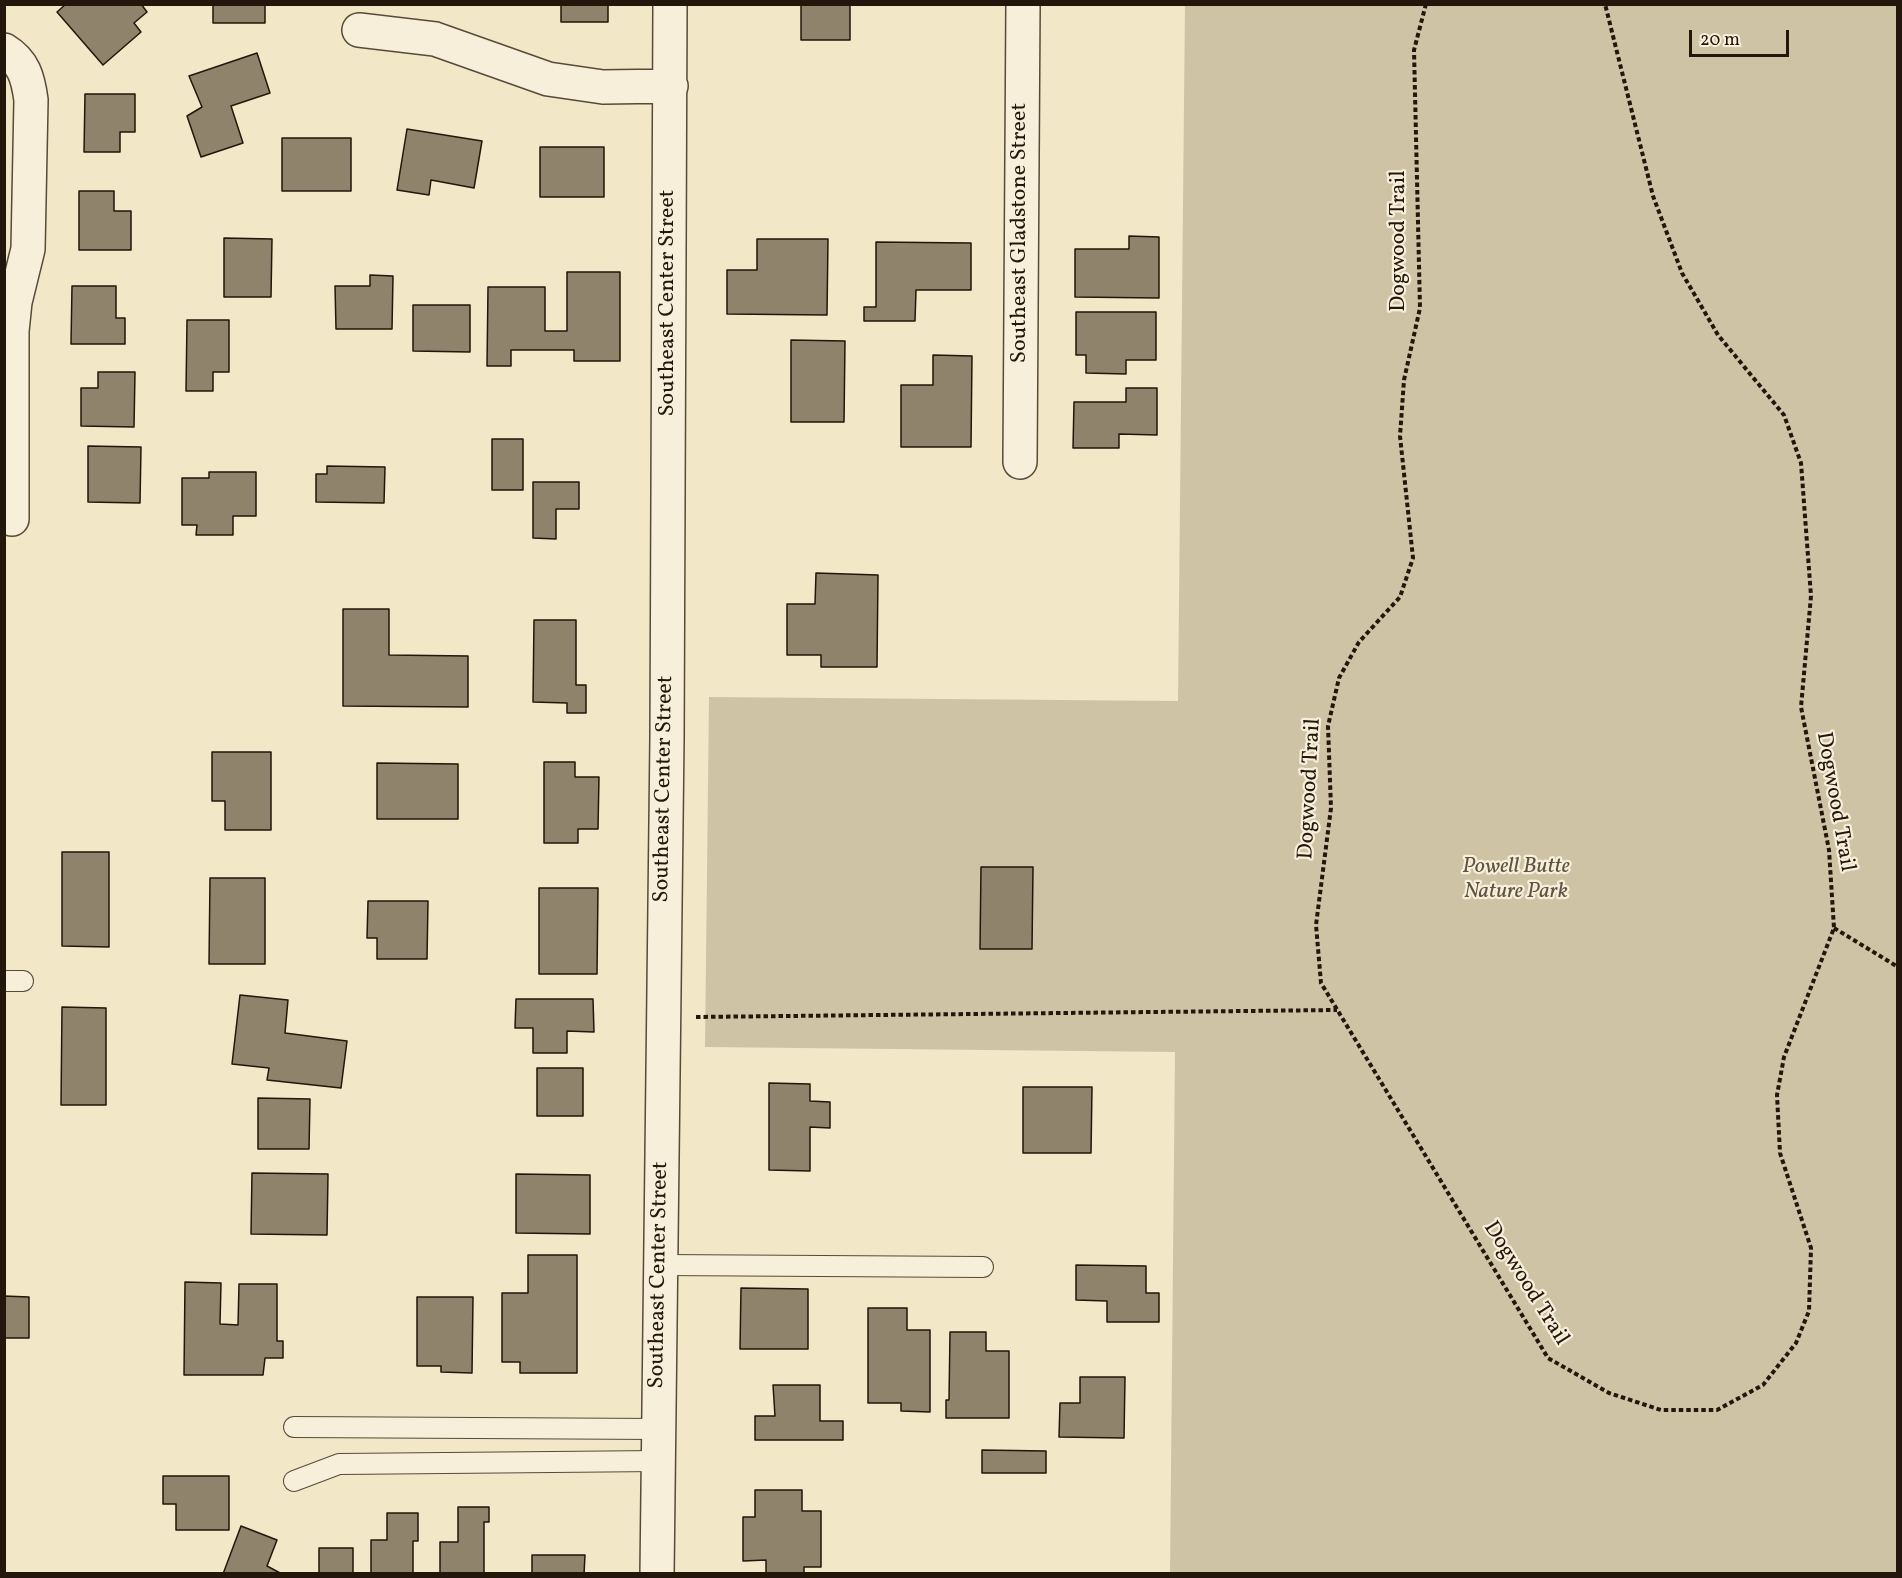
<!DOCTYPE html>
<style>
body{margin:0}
#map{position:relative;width:1902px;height:1578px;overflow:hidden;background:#f2e7c6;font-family:Vollkorn,serif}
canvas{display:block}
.frame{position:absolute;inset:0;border:6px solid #23160a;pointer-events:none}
.scale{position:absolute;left:1689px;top:30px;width:100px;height:27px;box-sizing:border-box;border:3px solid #23160a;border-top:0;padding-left:8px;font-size:18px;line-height:21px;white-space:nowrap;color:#23160a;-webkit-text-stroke:4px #f7efda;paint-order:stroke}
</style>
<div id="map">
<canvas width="1902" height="1578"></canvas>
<div class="frame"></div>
<div class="scale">20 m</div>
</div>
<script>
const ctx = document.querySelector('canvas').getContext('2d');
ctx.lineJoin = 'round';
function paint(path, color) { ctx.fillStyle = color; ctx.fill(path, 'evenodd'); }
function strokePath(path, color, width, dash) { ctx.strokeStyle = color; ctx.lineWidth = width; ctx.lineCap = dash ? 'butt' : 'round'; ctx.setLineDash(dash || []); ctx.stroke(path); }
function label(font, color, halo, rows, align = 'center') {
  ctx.font = font + ' Vollkorn,serif'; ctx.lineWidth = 4.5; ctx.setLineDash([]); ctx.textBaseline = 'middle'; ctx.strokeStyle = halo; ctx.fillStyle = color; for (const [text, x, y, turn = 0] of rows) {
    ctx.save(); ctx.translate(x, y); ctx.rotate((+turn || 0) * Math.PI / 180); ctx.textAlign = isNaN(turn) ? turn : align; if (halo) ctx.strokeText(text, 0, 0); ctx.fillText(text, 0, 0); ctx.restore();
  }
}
const green = new Path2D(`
 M1185,5H1897V1573H1170L1175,1052L705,1047L709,697L1178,701Z`);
const building = new Path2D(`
 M66,4H141L147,12L134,23L141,32L103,65L57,12Z
 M213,4H265V23H213Z
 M561,4H608V22H561Z
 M801,4H850V40H801Z
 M257,53L270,93L231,106L243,143L201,157L187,116L202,107L189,76Z
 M85,94H135V132H120V152H84Z
 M407,129L482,141L474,188L431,180L429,195L397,190Z
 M282,138H351V191H282Z
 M540,147H604V197H540Z
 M79,191H114V211H131V250H79Z
 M1129,236L1159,237V298L1075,297V249H1129Z
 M224,238L272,239L271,297H224Z
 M757,239H828L827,315L727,314V270H757Z
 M876,242L971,243V290H916L915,321H864V307H876Z
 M567,272H620V361H574V350H511V366H487L488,287H545V331H567Z
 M370,275L393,276L392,329H336L335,286H370Z
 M72,286H116V318H125V344H71Z
 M413,305H470V352L413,351Z
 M1076,312H1156V360H1126V374L1086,373V355H1076Z
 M187,320H229V372H213V391H186Z
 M791,340L845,341L844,422H791Z
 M933,355L972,356L971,447H901V385H933Z
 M98,372H135L134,427L81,426V388H98Z
 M1126,388H1157V435L1119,434V448H1073L1074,402H1126Z
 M492,439H523V490H492Z
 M88,446L141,447L140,503L88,502Z
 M327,466L385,467L384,503L316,502V474H327Z
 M209,472H256V516H233V535H196L197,525H182V478H209Z
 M533,482H579V509H556V539L533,538Z
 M816,573L878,575L877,667H821V655H787V604H815Z
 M343,609H389V655L468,656V707L343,706Z
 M534,620H576V685H586V713H567V703L533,702Z
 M212,752H271V830H225V801H212Z
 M544,762H575V777H599L598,829H578V843H544Z
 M377,763L458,764V819H377Z
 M62,852H109V947L62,946Z
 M981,867H1033L1032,949H980Z
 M210,878H265V964H209Z
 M539,888H598L597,974H539Z
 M368,901H428L427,959H377V938H367Z
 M240,995L288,1000L285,1033L347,1041L341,1088L267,1080L269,1068L232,1064Z
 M516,999H593L594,1032L567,1031V1053H533V1028H515Z
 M62,1007L106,1008V1105H61Z
 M537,1068H583V1116H537Z
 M769,1083L810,1084V1101L830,1102V1128L810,1127V1171L769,1170Z
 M1023,1087H1092L1091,1153H1023Z
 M258,1098L310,1099L309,1149H258Z
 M252,1173L328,1174L327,1235L251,1234Z
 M516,1174L590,1175V1234L516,1233Z
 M528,1255H577V1373H520V1362H502V1293H528Z
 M1076,1265L1146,1266V1293H1159V1322H1107V1301L1076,1300Z
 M185,1282L221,1283L220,1324L238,1325L239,1284H277V1341H283V1358H265L263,1375H184Z
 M741,1288L808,1289V1349H740Z
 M4,1296L29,1297V1338H4Z
 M417,1297H473L472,1373L441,1372V1366H417Z
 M868,1308H907V1330H930V1412L901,1411V1403H868Z
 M950,1332H986V1351H1009V1418H946V1400H949Z
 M1080,1377H1125L1124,1438L1059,1437L1060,1403H1080Z
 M773,1385H820V1421H843V1440H755V1416H775Z
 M982,1450L1046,1451V1473H982Z
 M163,1476H229V1530H176V1504H163Z
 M755,1490H802V1511H821V1567H804V1574H766V1560L743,1561V1517H755Z
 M458,1507H489V1522H484V1574H440V1542H458Z
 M387,1513H418V1541H413V1574H371V1540H387Z
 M241,1526L277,1540L267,1566L282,1574H223Z
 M319,1548H353V1574H319Z
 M532,1555H585L584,1574H532Z`);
const path = new Path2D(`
 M1426,4L1414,50L1420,308L1404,380L1400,436L1413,558L1400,597L1359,642L1339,678L1328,726L1331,808L1316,925L1321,983L1548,1358L1609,1393L1661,1410H1717L1763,1385L1796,1343L1809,1311L1811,1248L1780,1153L1777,1095L1784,1057L1834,928L1829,850L1801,707L1811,596L1801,463L1784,415L1718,335L1682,273L1653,196L1605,4
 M1834,928L1898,967
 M696,1017L1337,1010`);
const lane = new Path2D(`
 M4,981H23
 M660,1265L983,1267
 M294,1427L658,1429
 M294,1481L339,1464L658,1461`);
const street = new Path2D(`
 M359,30L435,39L548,79L603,87L671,86
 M4,50C24,62 28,78 31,100L28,249L15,302L12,331V519
 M1020,462L1023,4
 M657,1574L667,738L670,4`);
const streetNames = [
 ["Southeast Gladstone Street",1021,233,-90],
 ["Dogwood Trail",1400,241,-90],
 ["Southeast Center Street",669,303,-90],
 ["Southeast Center Street",665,789,-89],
 ["Dogwood Trail",1311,789,-87],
 ["Dogwood Trail",1834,802,80],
 ["Southeast Center Street",660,1275,-89],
 ["Dogwood Trail",1525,1284,58]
];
const parkNames = [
 ["Powell Butte",1516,868],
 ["Nature Park",1516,893]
];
paint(green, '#cfc3a6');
paint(building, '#8f836c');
strokePath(building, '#23160a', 1.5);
strokePath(lane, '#574a39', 22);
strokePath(street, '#574a39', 36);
strokePath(path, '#23160a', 4, [4.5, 3]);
strokePath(lane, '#f7efda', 20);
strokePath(street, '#f7efda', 33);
label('22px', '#23160a', '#f7efda', streetNames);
label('italic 22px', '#5f5341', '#f7efda', parkNames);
</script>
